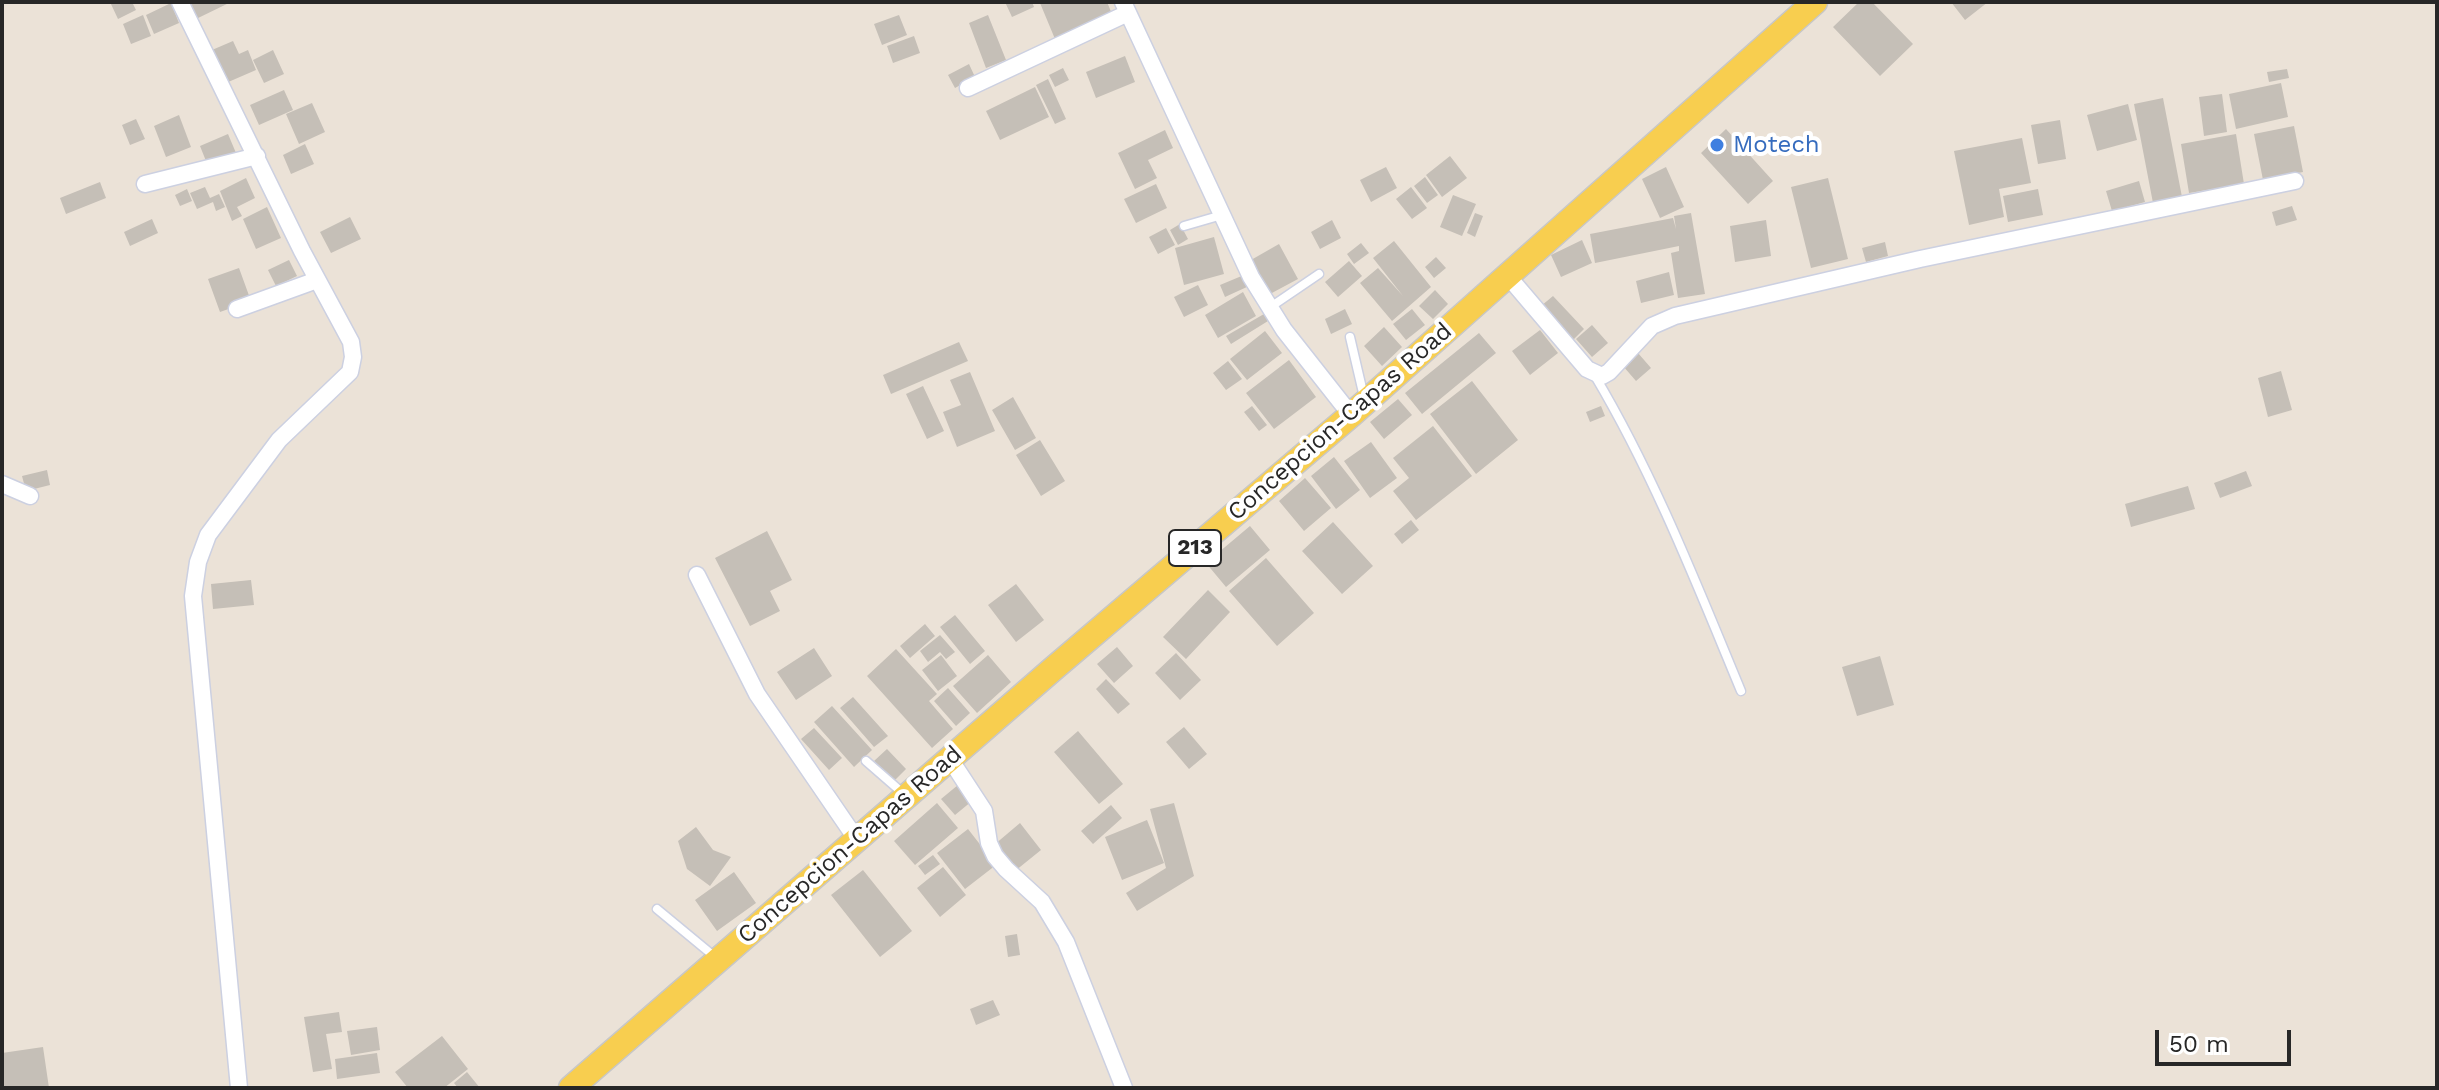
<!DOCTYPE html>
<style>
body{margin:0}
#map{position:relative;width:2439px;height:1090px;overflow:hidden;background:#ebe2d7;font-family:"Work Sans",sans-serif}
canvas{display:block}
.frame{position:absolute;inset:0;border:4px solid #272727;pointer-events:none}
.scale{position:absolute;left:2155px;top:1030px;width:136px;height:36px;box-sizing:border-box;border:4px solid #272727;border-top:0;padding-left:10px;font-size:24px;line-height:28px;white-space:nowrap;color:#272727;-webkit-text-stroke:6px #fff;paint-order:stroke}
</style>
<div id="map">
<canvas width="2439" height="1090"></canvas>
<div class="frame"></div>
<div class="scale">50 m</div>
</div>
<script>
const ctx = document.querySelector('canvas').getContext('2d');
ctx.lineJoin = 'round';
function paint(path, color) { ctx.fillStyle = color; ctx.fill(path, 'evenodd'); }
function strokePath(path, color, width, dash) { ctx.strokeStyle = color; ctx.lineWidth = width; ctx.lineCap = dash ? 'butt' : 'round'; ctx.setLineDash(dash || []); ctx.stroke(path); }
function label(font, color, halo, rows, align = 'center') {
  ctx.font = font + ' "Work Sans",sans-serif'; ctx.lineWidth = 8; ctx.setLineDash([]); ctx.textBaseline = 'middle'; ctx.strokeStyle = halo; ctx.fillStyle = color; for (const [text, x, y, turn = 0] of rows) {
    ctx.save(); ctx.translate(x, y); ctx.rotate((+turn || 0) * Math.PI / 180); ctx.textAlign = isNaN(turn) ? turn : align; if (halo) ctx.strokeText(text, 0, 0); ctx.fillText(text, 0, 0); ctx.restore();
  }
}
const building = new Path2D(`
 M110,2H132L136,10L118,19Z
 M188,2H231L196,19Z
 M1005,2H1032L1034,7L1012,17Z
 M1107,2L1112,14L1055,39L1040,3Z
 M1859,2H1872L1913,44L1880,76L1833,27Z
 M1951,2H1988L1965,20Z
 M171,3L179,23L154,34L146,15Z
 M143,15L151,36L131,44L123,24Z
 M899,15L907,35L882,45L874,24Z
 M988,15L1006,60L986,68L969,23Z
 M914,36L920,53L893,63L887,46Z
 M233,41L239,54L248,50L256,70L226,83L212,50Z
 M273,50L284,74L264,83L253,60Z
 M1125,56L1135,82L1096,98L1086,72Z
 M969,64L975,77L955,88L948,75Z
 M1063,68L1069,80L1055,87L1049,75Z
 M2287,69L2289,78L2269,82L2267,72Z
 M1048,79L1066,119L1055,124L1036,85Z
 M2281,83L2288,117L2236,129L2229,94Z
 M1035,87L1049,117L1000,140L986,111Z
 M284,90L293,110L259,125L250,105Z
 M2222,94L2227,132L2204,136L2199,97Z
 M2163,98L2182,197L2153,203L2134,104Z
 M312,103L325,132L299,144L286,114Z
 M2128,104L2137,140L2097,151L2087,115Z
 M179,115L191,147L166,157L154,126Z
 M136,119L145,139L130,145L122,125Z
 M2060,120L2066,159L2038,164L2031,125Z
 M2294,126L2303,172L2263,180L2254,134Z
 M1726,129L1773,181L1748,204L1701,153Z
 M1165,130L1173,148L1148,160L1157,178L1135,189L1118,153Z
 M228,134L236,153L208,166L200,146Z
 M2236,134L2244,184L2189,193L2181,144Z
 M2022,138L2031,183L1999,189L2004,217L1969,225L1954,151Z
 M305,144L314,164L291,174L283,155Z
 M1450,156L1467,178L1442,197L1426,175Z
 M1386,167L1397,188L1371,202L1360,180Z
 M1666,167L1684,207L1660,218L1642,179Z
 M1425,177L1438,195L1427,203L1414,186Z
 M246,178L255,198L237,207L242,216L232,221L220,191Z
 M1828,178L1848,259L1811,268L1791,187Z
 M2139,181L2145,202L2112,211L2106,191Z
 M100,182L106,198L66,214L60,198Z
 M1156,184L1167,208L1136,223L1124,199Z
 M205,187L210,198L219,194L225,207L216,211L213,202L197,209L190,193Z
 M1411,187L1427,208L1412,219L1396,199Z
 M187,189L192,201L180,206L175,195Z
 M2038,189L2043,215L2008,222L2003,196Z
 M1453,195L1476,204L1462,236L1440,227Z
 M2292,206L2297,220L2276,226L2272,212Z
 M267,207L281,238L256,249L243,219Z
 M1475,213L1483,216L1475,237L1467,233Z
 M1691,213L1705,294L1678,298L1671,253L1679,251V246L1595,263L1590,234L1673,218L1676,229L1674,216Z
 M350,217L361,239L331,253L320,232Z
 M152,219L158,233L130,246L124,232Z
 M1332,220L1341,238L1320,249L1311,232Z
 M1766,220L1771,256L1735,262L1730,226Z
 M1180,224L1188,239L1178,245L1170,230Z
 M1166,228L1175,245L1158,254L1149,237Z
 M1214,237L1224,274L1184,285L1175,248Z
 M1582,240L1592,263L1561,277L1551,255Z
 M1394,241L1431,287L1392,321L1360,283L1378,268L1403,296L1373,258Z
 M1885,242L1888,256L1866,262L1862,248Z
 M1361,243L1369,253L1354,264L1347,254Z
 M1279,244L1298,279L1270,294L1251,260Z
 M1436,257L1446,268L1434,278L1425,267Z
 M289,260L297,276L276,286L268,270Z
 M1349,261L1362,276L1338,297L1325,282Z
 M239,268L251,301L220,312L208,279Z
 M1669,272L1674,295L1641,303L1636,281Z
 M1244,275L1249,286L1225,297L1220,285Z
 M1198,285L1208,305L1184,317L1174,297Z
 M1435,290L1448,304L1433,319L1419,306Z
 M1243,292L1256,316L1218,338L1205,315Z
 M1553,296L1584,329L1573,340L1541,306Z
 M1345,309L1352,324L1331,334L1325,319Z
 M1412,309L1425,325L1406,340L1393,324Z
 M1264,314L1268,321L1231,344L1226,336Z
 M1592,325L1608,343L1592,357L1576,339Z
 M1384,327L1402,347L1382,366L1364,346Z
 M1540,330L1558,353L1530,375L1512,351Z
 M1265,331L1282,353L1247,380L1230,359Z
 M1479,333L1496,353L1422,414L1405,393Z
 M959,342L968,361L891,394L883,375Z
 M1638,353L1651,368L1636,381L1623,366Z
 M1289,360L1316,397L1274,429L1246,393Z
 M1228,361L1242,379L1226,390L1213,373Z
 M2281,371L2292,410L2268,417L2258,378Z
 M970,372L995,431L957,447L943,412L961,405L950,380Z
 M1472,381L1518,440L1476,474L1430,414Z
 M923,386L944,431L927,439L906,394Z
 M1013,397L1036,438L1015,450L992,410Z
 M1398,399L1412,415L1384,439L1370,422Z
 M1252,406L1267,425L1259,431L1244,412Z
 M1601,406L1605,416L1590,422L1586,412Z
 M1433,426L1472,476L1416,520L1393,491L1409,478L1393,458Z
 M1040,440L1065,481L1041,496L1016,455Z
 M1371,442L1397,478L1370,498L1344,461Z
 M1334,457L1360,490L1336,509L1311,476Z
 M47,470L50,485L26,491L22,476Z
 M2246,471L2252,486L2220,498L2214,483Z
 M1305,478L1331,508L1304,531L1279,501Z
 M2188,486L2195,509L2131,527L2125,504Z
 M1411,520L1419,530L1402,544L1394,534Z
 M1333,522L1373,566L1342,594L1302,551Z
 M1250,526L1270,550L1226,587L1206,563Z
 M767,531L792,580L770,591L780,611L750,626L715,558Z
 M1266,558L1314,613L1277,646L1229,591Z
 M251,580L254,605L213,609L211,584Z
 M1016,584L1044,620L1016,642L988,605Z
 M1208,590L1230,612L1186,659L1163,637Z
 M955,615L985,651L970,664L940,627Z
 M925,624L935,636L910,658L900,646Z
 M940,635L955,652L946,659L940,652L928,662L920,651Z
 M1117,647L1133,666L1114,683L1097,664Z
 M814,648L832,676L796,700L777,672Z
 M896,649L937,694L929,701L953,729L932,748L867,676Z
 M1176,653L1201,680L1180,700L1155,673Z
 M941,655L957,676L938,691L922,670Z
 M988,655L1011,682L977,713L953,686Z
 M1880,656L1894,705L1857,716L1842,667Z
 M1106,679L1130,704L1118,714L1096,689Z
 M948,688L970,713L956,726L934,701Z
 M853,697L888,736L874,747L840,708Z
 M832,706L872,750L854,767L814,722Z
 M1184,727L1207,754L1189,769L1166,742Z
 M814,728L842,758L829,770L801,739Z
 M1078,731L1123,784L1099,804L1054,752Z
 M887,749L906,769L893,782L874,761Z
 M958,785L972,801L955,815L941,799Z
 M937,803L958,828L915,865L894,841Z
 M1174,803L1194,876L1137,911L1126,893L1166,868L1150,809Z
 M1111,805L1122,818L1093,844L1081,831Z
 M1147,820L1164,863L1122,880L1105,837Z
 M1020,823L1041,850L1015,871L994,845Z
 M696,827L713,850L731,857L710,886L687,869L678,841Z
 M968,829L996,865L965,889L937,853Z
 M933,855L940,864L925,875L918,866Z
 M943,867L966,895L940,917L917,888Z
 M863,870L912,931L880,957L831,895Z
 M734,872L756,903L717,931L695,900Z
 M1017,934L1020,955L1008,957L1005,936Z
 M993,1000L1000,1015L976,1025L970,1009Z
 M339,1012L342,1032L326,1034L332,1069L313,1072L304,1017Z
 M377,1027L380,1050L351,1055L347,1031Z
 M442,1036L468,1069L444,1088H408L395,1072Z
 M43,1047L49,1088H2V1053Z
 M377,1053L380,1073L337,1079L335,1059Z
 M467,1072L480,1088H458L454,1083Z`);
const lane = new Path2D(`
 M1184,226L1222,215
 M1269,308L1319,274
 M1350,337L1364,397
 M1595,376C1654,475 1697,585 1741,691
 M866,761L905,795
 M657,909L715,957`);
const street = new Path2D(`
 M180,2L302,251L351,342L353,357L350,372L279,440L208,535L198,562L193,596L239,1088
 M1123,2L1251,277L1284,330L1351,415
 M968,88L1128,13
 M145,184L257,156
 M1507,275L1587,369L1602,376L1609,372L1652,326L1675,316L1920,259L2295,181
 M237,309L317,280
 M2,484L30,496
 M697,575L757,694L857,840
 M950,759L984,811L989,843L995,856L1006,869L1042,902L1066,942L1124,1088`);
const primary = new Path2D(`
 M571,1088L1053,669L1351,415L1815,2`);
const markers = [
 [1717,145,8,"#3f7fe0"]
];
const shields = [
 [1195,548,52]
];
const shieldNames = [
 ["213",1195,548]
];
const shopNames = [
 ["Motech",1733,145]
];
const streetNames = [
 ["Concepcion-Capas Road",1340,422,-41],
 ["Concepcion-Capas Road",850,845,-41]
];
paint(building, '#c5bfb7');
strokePath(lane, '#ccd0e1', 11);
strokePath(street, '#ccd0e1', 19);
strokePath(primary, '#c7c7c7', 27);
strokePath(lane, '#fff', 8);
strokePath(street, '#fff', 16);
strokePath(primary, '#f8ce4f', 24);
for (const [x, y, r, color] of markers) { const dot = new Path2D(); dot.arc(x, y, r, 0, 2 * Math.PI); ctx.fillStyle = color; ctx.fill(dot); strokePath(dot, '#fff', 3); }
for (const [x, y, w] of shields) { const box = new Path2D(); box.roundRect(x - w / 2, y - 18, w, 36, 6); ctx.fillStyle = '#fff'; ctx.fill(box); strokePath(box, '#272727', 2); }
label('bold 22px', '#272727', null, shieldNames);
label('24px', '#366cbe', '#fff', shopNames, 'left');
label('24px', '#272727', '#fff', streetNames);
</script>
